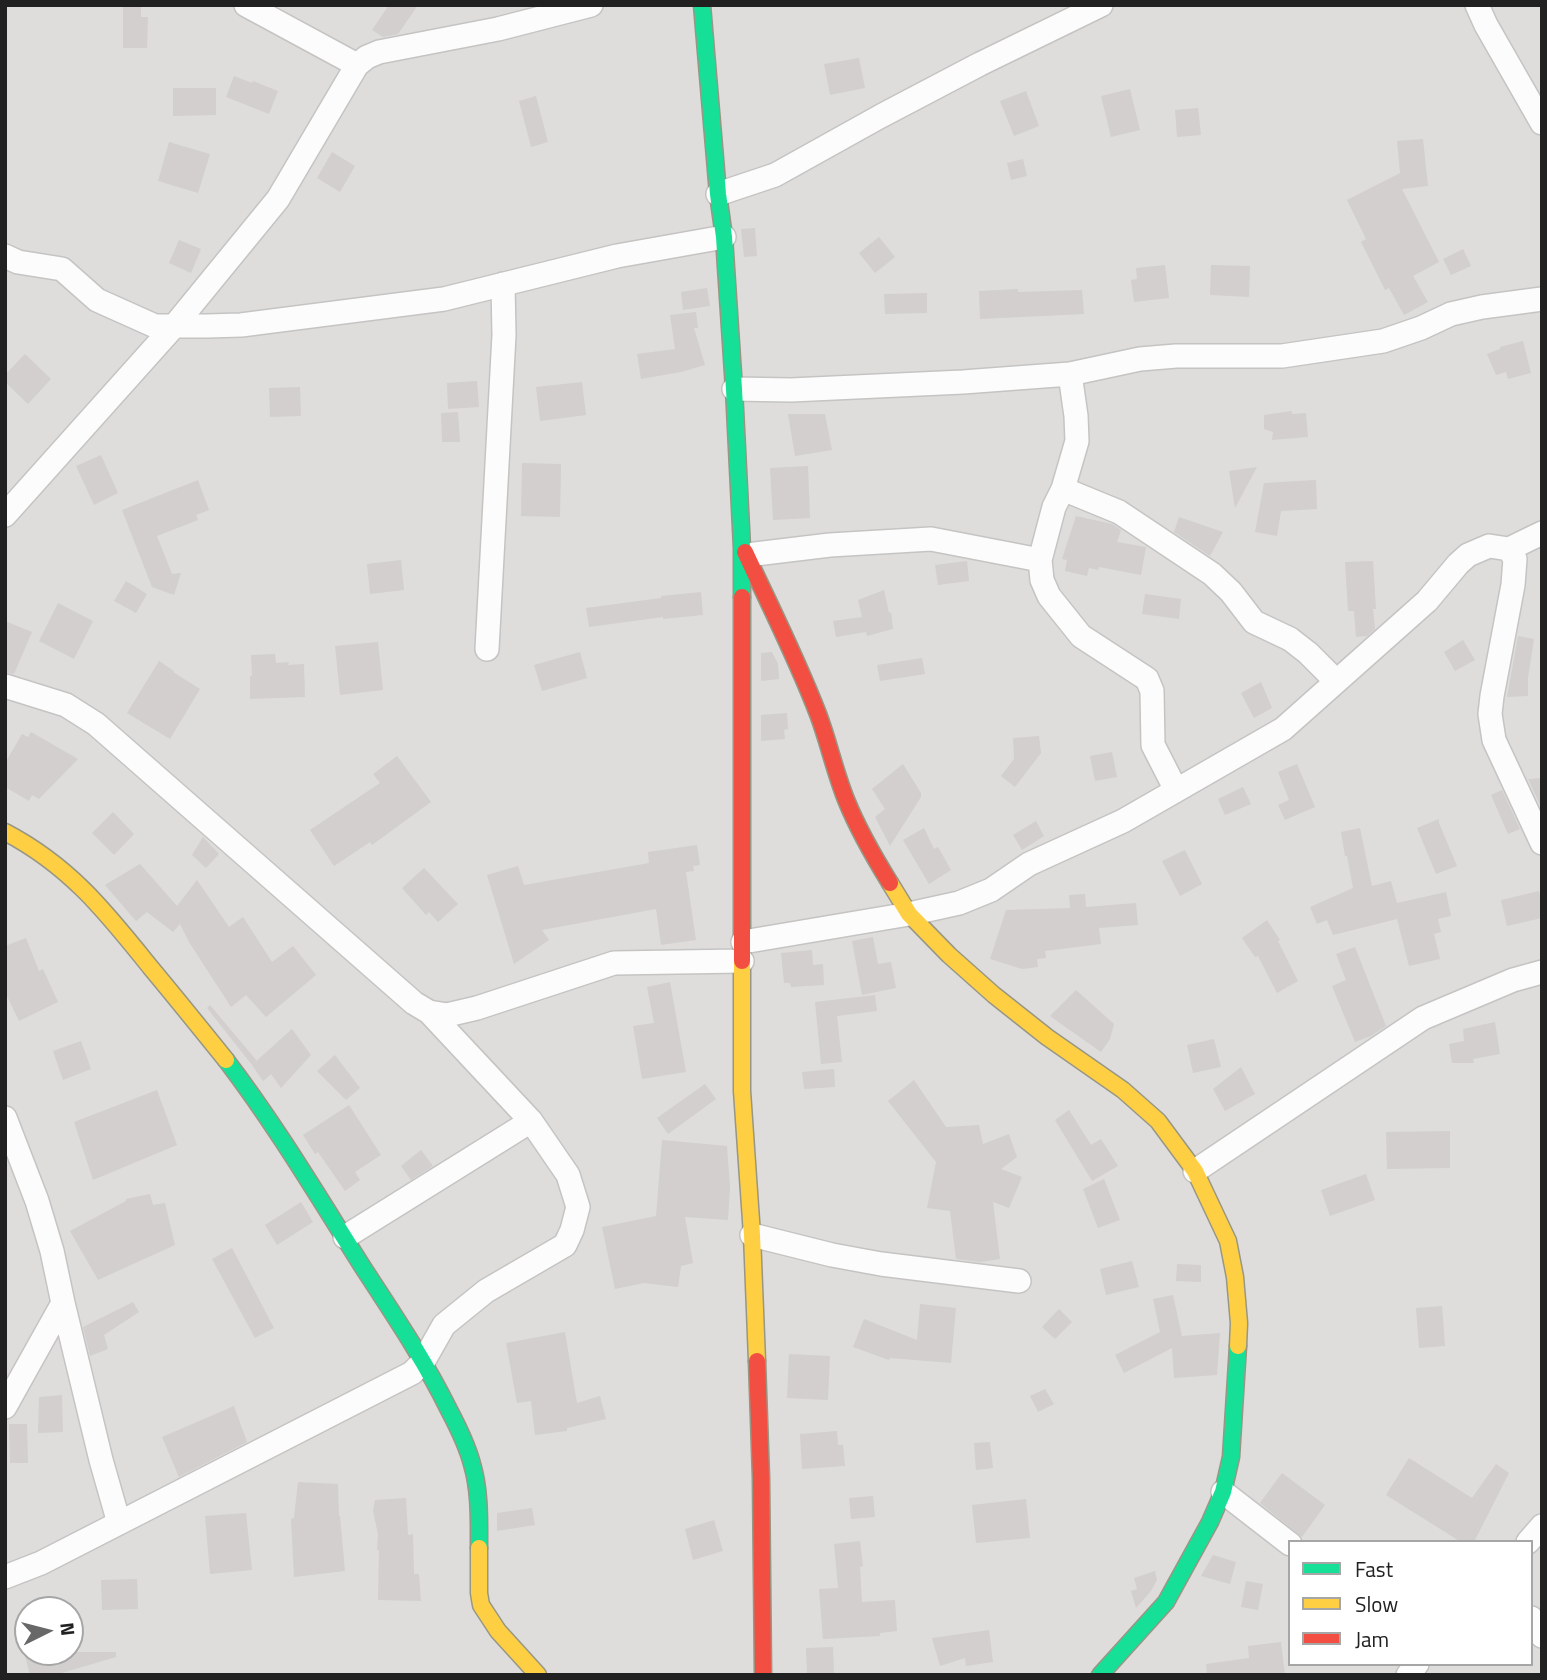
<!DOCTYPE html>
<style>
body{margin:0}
#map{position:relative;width:1547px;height:1680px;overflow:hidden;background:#efedeb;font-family:"Titillium Web",sans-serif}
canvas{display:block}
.frame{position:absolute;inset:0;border:7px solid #212121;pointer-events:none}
.legend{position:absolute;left:1288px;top:1540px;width:245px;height:126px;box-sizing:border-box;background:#fff;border:2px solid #a6a6a6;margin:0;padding:9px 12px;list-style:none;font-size:21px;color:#212121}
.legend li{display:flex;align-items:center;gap:14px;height:35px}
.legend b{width:35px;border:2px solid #a6a6a6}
.north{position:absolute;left:14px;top:1596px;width:70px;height:70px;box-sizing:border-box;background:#fff;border:2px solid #a6a6a6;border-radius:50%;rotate:84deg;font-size:19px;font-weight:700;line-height:28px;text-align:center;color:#212121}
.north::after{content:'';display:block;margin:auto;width:24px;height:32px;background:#696868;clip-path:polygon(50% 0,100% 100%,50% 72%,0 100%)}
</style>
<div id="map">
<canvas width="1547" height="1680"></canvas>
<div class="frame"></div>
<ul class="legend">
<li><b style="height:9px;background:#16e098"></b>Fast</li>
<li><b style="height:9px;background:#ffcf43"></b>Slow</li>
<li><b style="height:9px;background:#f24e42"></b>Jam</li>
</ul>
<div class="north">N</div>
</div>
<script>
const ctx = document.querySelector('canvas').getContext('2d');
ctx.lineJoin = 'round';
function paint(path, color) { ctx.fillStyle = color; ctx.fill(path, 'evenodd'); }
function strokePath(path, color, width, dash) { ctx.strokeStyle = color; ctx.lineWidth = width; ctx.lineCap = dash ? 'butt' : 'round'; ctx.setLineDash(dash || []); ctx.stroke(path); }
const residential = new Path2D(`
 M5,5H1542V1675H5ZM1290,1542H1531V1664H1290ZM28,1610H70V1652H28Z`);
const building = new Path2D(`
 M123,5H141V17H148L147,48H123Z
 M389,5H418L398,34L383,37L372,30Z
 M859,58L865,88L830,95L824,64Z
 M234,76L252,83L253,81L278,91L269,114L226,97Z
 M173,88H216V115L173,116Z
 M1130,89L1140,130L1111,137L1101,96Z
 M1026,91L1039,126L1014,136L1000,101Z
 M536,96L548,142L531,147L519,101Z
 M1198,108L1201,135L1177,137L1175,110Z
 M1423,139L1428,186L1402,189L1439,262L1413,276L1428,302L1404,315L1389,288L1385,290L1361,242L1366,239L1347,200L1400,173L1397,141Z
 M169,142L210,154L198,193L158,181Z
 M332,152L355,166L340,192L317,178Z
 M1023,159L1027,176L1011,180L1007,163Z
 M755,228L757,256L744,257L741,229Z
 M879,237L895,257L875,273L859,253Z
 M179,240L201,249L191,273L169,263Z
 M1463,249L1471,266L1451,275L1443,259Z
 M1165,265L1169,298L1134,302L1131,280L1137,279L1136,268Z
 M1211,265L1250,266L1249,297L1210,295Z
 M707,288L710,306L683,310L681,292Z
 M1018,289V292L1082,290L1084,314L980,319L979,291Z
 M927,293V313L885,314L884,294Z
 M696,312L698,328H694L705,365L681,372L641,379L637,354L675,349L670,315Z
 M1523,341L1531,373L1508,379L1506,372L1496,375L1487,354L1500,349V347Z
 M25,354L51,379L28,404L5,382V375Z
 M477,381L479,407L448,409L447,383Z
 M582,382L586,415L540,421L536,387Z
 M300,387L301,416L270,417L269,388Z
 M1292,411V414L1306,413L1308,437L1272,440L1273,432L1264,429V415Z
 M458,412L460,442H442L441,413Z
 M788,414H825L832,450L795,456Z
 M101,455L118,493L94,505L76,466Z
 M522,463L561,464L560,517L521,516Z
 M808,466L810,518L773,520L770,468Z
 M1257,467L1235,508L1229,471Z
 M198,480L209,510L196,515L198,520L157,536L172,574L181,573L174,595L152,587L122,510Z
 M1316,480L1317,509L1281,511L1277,536L1255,532L1264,483Z
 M1076,516L1112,524L1121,530L1117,542L1146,547L1141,575L1099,567L1098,570L1089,568L1087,576L1065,571L1067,560L1062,559Z
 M1179,517L1223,532L1210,556L1174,532Z
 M401,560L404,590L370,594L367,564Z
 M967,561L969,581L938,585L935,565Z
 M1373,561L1376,609H1373L1375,629L1367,636L1356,637L1354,611H1348L1345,562Z
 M126,581L147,594L136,613L114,601Z
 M884,590L889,613L891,612L893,629L867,636L866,632L836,637L833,621L862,617L858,600Z
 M701,592L703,615L663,619V617L589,627L586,608L661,598V596Z
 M1145,594L1181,599L1179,619L1142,614Z
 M58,603L93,621L74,659L39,641Z
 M5,621L32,632L14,674L5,672Z
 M1518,636L1534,639L1528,678V696L1507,697Z
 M1463,640L1475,660L1455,671L1444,652Z
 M378,642L383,690L340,695L335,646Z
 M580,652L587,678L542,691L534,665Z
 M772,652L778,664L779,679L761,681V653Z
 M275,654L276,663L289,662L288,665L304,664L305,697L250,699V676H252L251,655Z
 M922,658L925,674L880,681L877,665Z
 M159,661L174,671L173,672L200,689L170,739L127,713Z
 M1261,682L1272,708L1254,718L1241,693Z
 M787,713L788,729L784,730L785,739L761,741V715Z
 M31,732L78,759L39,799L32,795L29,801L5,787V763L22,734L28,737Z
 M1039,736L1041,753L1015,787L1001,776L1014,759L1013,738Z
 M1112,752L1117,777L1095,781L1090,756Z
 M397,756L431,802L372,845L370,842L334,866L310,830L380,783L373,774Z
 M903,764L921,793V797L890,846L875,817L885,809L872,789Z
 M1297,764L1315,807L1285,820L1278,805L1289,800L1278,772Z
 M1542,778V809L1528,779Z
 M1243,787L1251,804L1225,815L1218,799Z
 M1502,790L1520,829L1508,834L1491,795Z
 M113,812L134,834L114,855L92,833Z
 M1439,819V823L1457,866L1436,874L1417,828Z
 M1036,821L1044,836L1022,850L1013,835Z
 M924,828L934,849L938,847L951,870L929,884L903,840Z
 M1360,828L1372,886L1391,881L1397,903L1446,892L1451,916L1438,919L1441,932L1434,934L1440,959L1409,966L1397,919L1333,935L1327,920L1317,924L1310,907L1353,888L1347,856H1345L1341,832Z
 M203,837L219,854L206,868L192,855Z
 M697,845L700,865L693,866L694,871L686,872L696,940L661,945L656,909L542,930L549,940L514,964L487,875L518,866L524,885L649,863L648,852Z
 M1185,850L1202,884L1180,896L1162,861Z
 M140,864L177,906L197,880L229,927L243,917L272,962L293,946L316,975L266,1017L246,995L231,1007L189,942L180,924L173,932L147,912L136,921L105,885Z
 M424,868L458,904L438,922L429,912L426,915L402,888Z
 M1539,891L1542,904V918L1507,926L1501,900Z
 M1085,894L1086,907L1136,903L1138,925L1099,928L1101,944L1045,951L1046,958L1037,959L1038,967L1022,969L990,959L1006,910L1070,908L1069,895Z
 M1267,920L1280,940L1278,941L1298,981L1277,993L1258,956L1255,957L1242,938Z
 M873,937L878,964L891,962L896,988L862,995L852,941Z
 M26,938L39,971L43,969L58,1002L19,1021L5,992V946Z
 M1355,947L1386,1026L1371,1036L1355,1042L1332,986L1346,980L1336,954Z
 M812,950L813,965L823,964L824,985L791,987L790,983H784L781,953Z
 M670,982L686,1072L642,1079L633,1026L654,1023L647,987Z
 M1076,990L1114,1024L1110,1039L1101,1052L1050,1016Z
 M875,995L877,1011L837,1016L842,1062L821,1064L815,1002Z
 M210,1005L257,1061L252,1065L207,1008Z
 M1495,1022L1500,1054L1473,1059L1474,1063H1452L1449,1044L1464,1041L1463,1029Z
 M292,1029L311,1055L281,1088L271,1074L263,1081L252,1065Z
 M1214,1039L1221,1067L1193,1073L1187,1045Z
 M81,1041L91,1069L63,1080L53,1051Z
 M335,1055L360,1088L346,1100L317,1071Z
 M1241,1067L1255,1094L1225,1111L1213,1089Z
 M834,1069L835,1087L804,1089L802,1072Z
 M914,1080L946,1127L979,1125L983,1144L1009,1134L1017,1157L1001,1169L1022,1177L1009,1208L993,1202L1000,1259L981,1262L956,1259L950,1211L927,1208L936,1162L888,1101Z
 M705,1084L716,1099L668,1134L657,1118Z
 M157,1090L177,1145L93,1180L74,1122Z
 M349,1105L381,1155L355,1172L360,1180L345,1191L318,1152L315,1154L303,1135Z
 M1069,1110L1091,1145L1101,1139L1118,1166L1092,1181L1055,1120Z
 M1450,1131V1168L1387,1169L1386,1132Z
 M662,1140L727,1146L730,1187L728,1220L685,1217L693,1263L681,1266L678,1287L644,1283L615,1289L602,1227L656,1216Z
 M421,1150L433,1166L411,1180L401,1166Z
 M1366,1174L1375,1200L1330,1216L1321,1190Z
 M1104,1179L1120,1220L1098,1228L1083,1189Z
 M150,1194L153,1205L165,1203L175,1245L98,1280L70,1231L126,1201V1199Z
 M301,1202L313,1222L277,1245L265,1225Z
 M232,1248L274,1328L255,1338L212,1259Z
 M1132,1261L1139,1287L1106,1295L1100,1269Z
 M1177,1264L1201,1265V1282L1176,1281Z
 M1173,1295L1182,1336L1220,1333L1217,1375L1174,1378L1172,1348L1124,1373L1115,1355L1160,1332L1153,1299Z
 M133,1302L139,1312L104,1335L108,1349L90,1356L83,1327Z
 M920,1304L956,1308L951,1363L890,1358L889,1360L853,1347L864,1319L917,1340Z
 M1442,1306L1445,1346L1419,1348L1416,1308Z
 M1059,1309L1072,1322L1055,1339L1042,1327Z
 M565,1332L577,1403L600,1396L606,1419L567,1428V1431L535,1435L531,1401L517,1403L506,1343Z
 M789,1354L830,1356L828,1400L787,1398Z
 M1045,1389L1054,1404L1038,1412L1030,1396Z
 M62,1395L63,1432L38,1433L39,1397Z
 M234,1406L247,1442L179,1477L162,1437Z
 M9,1424H27L28,1463H10Z
 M837,1431L838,1445H843L845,1466L802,1469L800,1434Z
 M990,1442L993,1468L976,1470L974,1443Z
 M1409,1458L1472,1498L1496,1464L1509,1473L1474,1542H1461L1386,1495Z
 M1282,1473L1325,1505L1302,1537L1260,1503Z
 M298,1482L338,1484L339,1516H340L345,1571L294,1577L291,1519L294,1518Z
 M873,1496L875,1517L851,1519L849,1498Z
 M406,1498L408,1535L413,1534L414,1574H419L421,1601L378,1600L379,1550H377L378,1534L373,1511L375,1500Z
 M1026,1499L1030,1538L976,1543L972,1505Z
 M532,1508L535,1525L497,1531V1513Z
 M246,1513L252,1570L210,1574L205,1516Z
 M714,1520L723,1551L693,1560L685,1529Z
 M860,1541L863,1566L860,1567L862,1602L895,1600L897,1631L880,1633V1636L823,1639L819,1589L838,1588L834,1544Z
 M1213,1555L1236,1562L1230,1584L1201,1576Z
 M1155,1571L1157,1580L1151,1591L1136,1608L1131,1591L1137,1589L1134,1578Z
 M137,1579L138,1609L102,1610L101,1580Z
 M1246,1581L1263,1584L1258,1610L1241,1607Z
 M989,1630L993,1662L966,1666L965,1658L940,1666L932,1638Z
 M1281,1642L1285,1675H1207L1206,1664L1249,1658L1248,1646Z
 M833,1647L834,1675H807L806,1648Z
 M24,1652H116V1657L55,1675H30Z`);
const street = new Path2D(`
 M246,5L357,65
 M1477,5L1486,25L1542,123
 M718,194L775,175L881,116L980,64L1101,5
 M5,256L18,262L62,269L97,300L155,326H207L241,325L444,299L617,256L724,237
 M1070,374L1076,416L1077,441L1063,489L1054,507L1040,560L1042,580L1049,596L1081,636L1147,679L1152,691L1153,745L1176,790
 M734,389L791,390L963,382L1070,374L1140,359L1176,356H1282L1383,341L1421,328L1451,314L1482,307L1542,299
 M1063,489L1119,512L1212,574L1231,592L1254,622L1290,639L1308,653L1336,681
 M5,515L175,325L278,199L357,65L367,57L379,52L498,29L591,5
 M1509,549L1515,559L1513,585L1492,696L1490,714L1494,740L1542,843
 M747,555L830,545L931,539L1040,560
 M487,649L504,335L503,284
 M5,686L66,705L96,724L414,1003L429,1012L447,1015L477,1008L614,963L742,961
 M743,942L909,914L959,903L991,890L1029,864L1123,821L1283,729L1427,601L1458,564L1468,555L1489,546L1509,549L1542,533
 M5,1118L37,1201L52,1251L63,1303L101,1460L119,1523
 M1195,1171L1423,1018L1513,980L1542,972
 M752,1235L832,1255L881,1264L1019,1281
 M345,1237L531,1121
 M5,1407L63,1303
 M1223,1492L1290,1544
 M1528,1542L1542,1526
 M5,1577L41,1563L412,1373L423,1362L444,1325L486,1291L565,1245L572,1230L578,1207L568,1175L531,1121L429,1012
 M1531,1618L1542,1636
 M1408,1675L1417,1664`);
const fast = new Path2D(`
 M702,5L718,194L724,237L734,389L742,548V597
 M226,1060C277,1127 319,1198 364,1269C394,1315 425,1361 449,1410C458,1427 467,1445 472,1464C480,1491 479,1520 479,1548
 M1100,1675L1166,1602L1210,1522L1223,1492L1231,1457L1238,1346`);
const slow = new Path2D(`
 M5,832C70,866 106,912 151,968C176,998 201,1029 226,1060
 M890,883L909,914L949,955L994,995L1047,1037L1123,1090L1158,1121L1195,1171L1228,1241L1235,1277L1239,1323L1238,1346
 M742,961V1091L752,1235L757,1361
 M479,1548V1593L481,1605L498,1631L538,1675`);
const jam = new Path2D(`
 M745,552C770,606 797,659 818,714C829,743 835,773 847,802C858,829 874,857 890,883
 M742,597V961
 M757,1361L761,1478L763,1675`);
paint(residential, '#dedddc');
paint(building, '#d2cfce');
strokePath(street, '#c5c4c3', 26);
strokePath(fast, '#989784', 19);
strokePath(slow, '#989784', 19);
strokePath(jam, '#989784', 19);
strokePath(street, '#fdfcfc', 23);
strokePath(fast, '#16e098', 16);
strokePath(slow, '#ffcf43', 16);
strokePath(jam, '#f24e42', 16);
</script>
